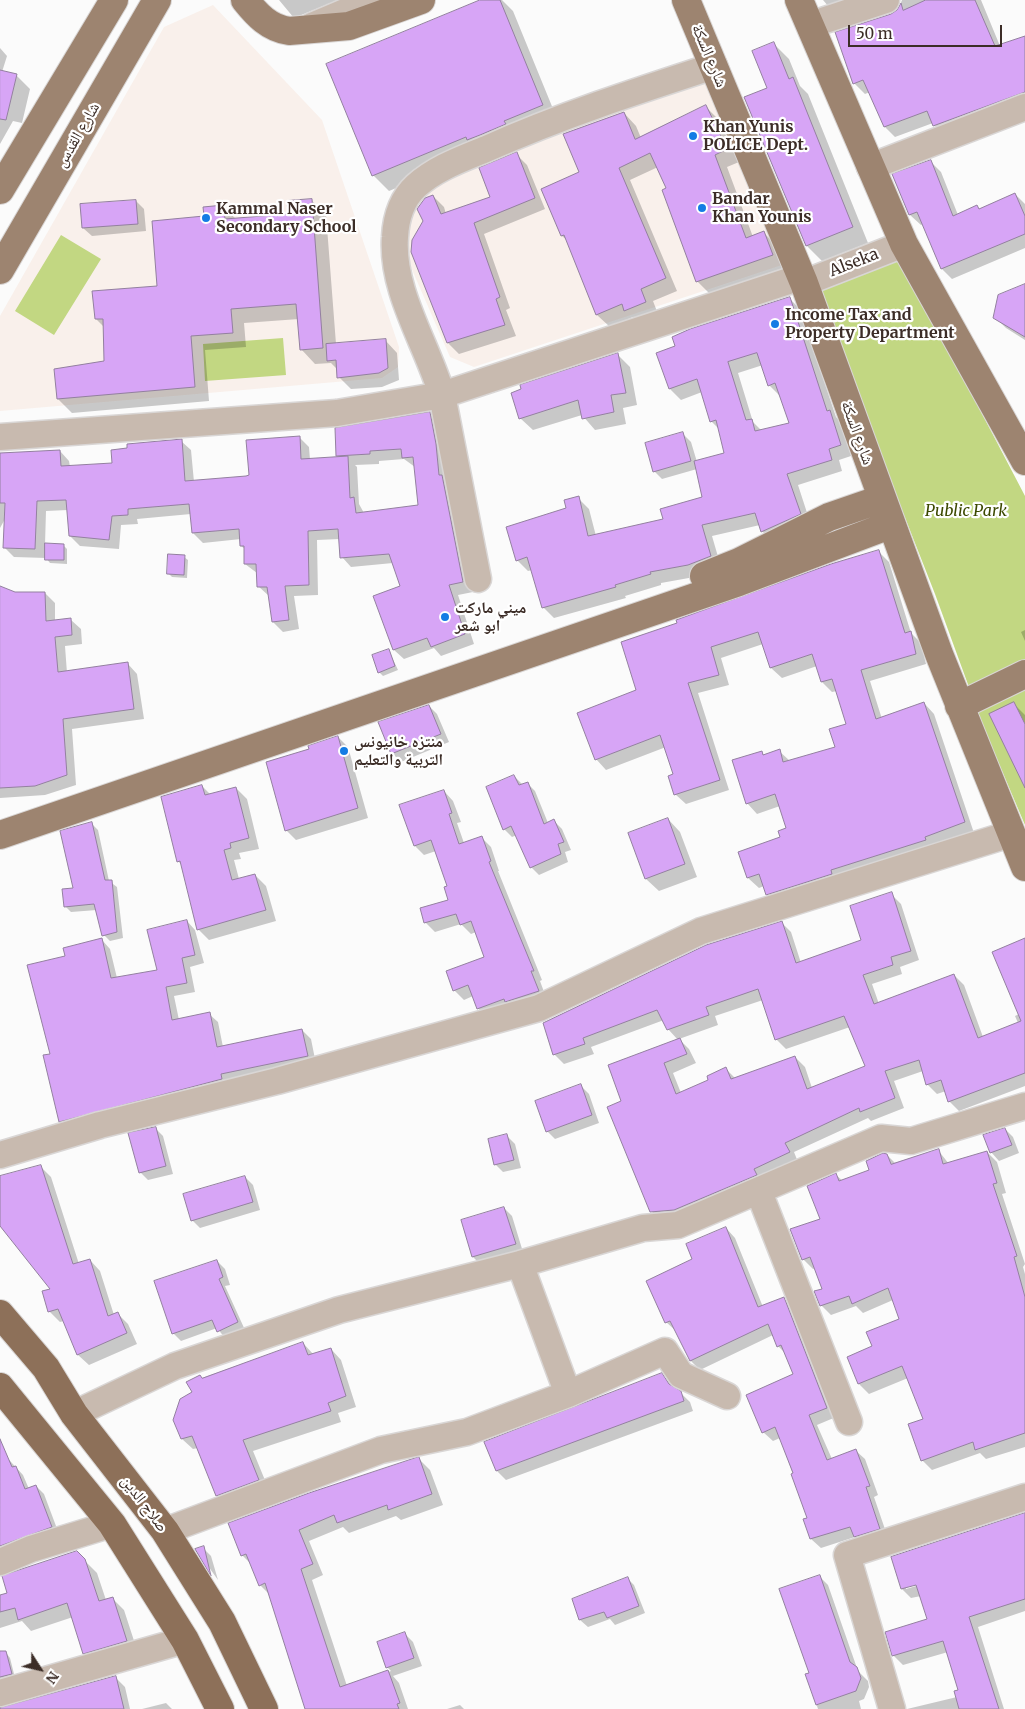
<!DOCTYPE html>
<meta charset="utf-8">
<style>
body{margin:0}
#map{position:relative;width:1025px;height:1709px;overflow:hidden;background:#fbfbfb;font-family:Merriweather,serif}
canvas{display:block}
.north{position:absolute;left:15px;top:1644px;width:50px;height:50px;-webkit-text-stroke:4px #fff;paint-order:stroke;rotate:125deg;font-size:14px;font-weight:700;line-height:20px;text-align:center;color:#3c2d27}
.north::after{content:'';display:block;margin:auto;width:18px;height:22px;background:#3c2d27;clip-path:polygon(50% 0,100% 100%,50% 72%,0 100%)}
.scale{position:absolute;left:848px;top:25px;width:154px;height:22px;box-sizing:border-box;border:2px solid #3c2d27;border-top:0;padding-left:6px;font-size:15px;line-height:18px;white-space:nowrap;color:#3c2d27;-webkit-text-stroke:4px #fff;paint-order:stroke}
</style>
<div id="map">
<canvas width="1025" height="1709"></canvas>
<div class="north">N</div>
<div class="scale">50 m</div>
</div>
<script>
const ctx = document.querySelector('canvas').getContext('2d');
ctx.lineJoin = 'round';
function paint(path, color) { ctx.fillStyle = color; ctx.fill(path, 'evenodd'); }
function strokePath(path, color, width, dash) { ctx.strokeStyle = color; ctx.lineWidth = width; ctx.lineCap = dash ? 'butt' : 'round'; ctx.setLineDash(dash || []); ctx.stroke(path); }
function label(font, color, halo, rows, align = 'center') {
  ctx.font = font + ' Merriweather,"Noto Naskh Arabic",serif'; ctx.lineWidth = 4.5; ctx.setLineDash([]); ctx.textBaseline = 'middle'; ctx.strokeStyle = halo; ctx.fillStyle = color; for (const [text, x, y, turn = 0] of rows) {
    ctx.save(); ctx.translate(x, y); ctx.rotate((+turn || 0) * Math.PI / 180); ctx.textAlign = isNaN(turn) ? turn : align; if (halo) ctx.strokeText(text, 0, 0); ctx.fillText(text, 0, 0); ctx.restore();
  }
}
const built = new Path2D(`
 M213,5L322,120L399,347L398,367L382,378L0,411V316L164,27Z
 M706,83L788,263L474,367L450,357L403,249L411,221L400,186L624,102Z`);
const green = new Path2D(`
 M61,235L101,259L54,335L15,311Z
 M900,257L1025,496V825L985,731L935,594L816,291Z
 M283,338L286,375L205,381L203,344Z`);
const shadow = new Path2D(`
 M279,0H338L294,18Z
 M483,0H502L513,11L558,121L389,191L373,175Z
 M823,0H879L834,13Z
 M902,0H981L1000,46L1025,37V105L945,136L933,123L895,137L885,127L870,92L865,94L854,83L892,15L898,10Z
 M774,44L789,59L800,86L808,94L868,243L822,261L807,246L745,98L768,89Z
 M0,48L7,56L2,72L17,76L30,89L22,123L13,121L0,144Z
 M706,107L718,119L739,162L727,167L753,237L764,233L776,245L785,268L710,294L697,281L668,189L658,167L630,180L677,291L653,301L658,314L638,322L633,317L610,327L597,315L568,241L562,236L542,189L580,173L624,113L636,126L641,138Z
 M516,154L527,165L545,209L484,234L510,308L506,310L516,336L459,354L448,343L424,221L433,196L444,207L446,214L492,198Z
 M930,161L941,172L958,215L977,207L980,209L1015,194L1025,204V248L952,279L942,269L923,224L921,225L910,215L894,175Z
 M311,200L326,214L336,344L385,340L397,353L399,380L382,387L351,389L339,377L338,370L331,363L315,364L301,349L299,319L244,323L246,347L205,350L209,401L72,413L58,399L105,362L104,327L96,319L159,287L205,218L223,207L236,219L289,215Z
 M136,201L144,209L146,231L92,236L83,228Z
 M1025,285V340L1006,328L995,317Z
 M789,298L800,309L836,417L841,422L851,456L839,460L842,471L798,485L811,525L773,542L762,531L760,525L712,536L721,567L700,576L661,583V585L625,596L626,598L554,618L543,607L532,570L528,571L517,560L578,498L589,509L596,536L665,520L703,498L697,469L662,479L654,471L683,434L691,442L697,462L726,454L720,430L711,421L702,392L681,400L670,389L658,353ZM763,365L769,385L780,396L790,424L762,431L753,422L738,373Z
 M618,355L630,367L637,405L623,408L626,424L595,430L582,415L533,430L520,418Z
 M430,414L440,423L473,592L458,595L474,644L441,656L434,648L404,659L394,650L401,586L393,563L351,567L342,557L340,539L317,540L318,595L294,596L299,629L283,632L273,622L269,596L258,586L257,573L245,564V549L241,546V539L203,543L193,533L191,514L137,519L138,524L121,525L119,549L80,546L70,536L68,510L46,511L45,545H63L67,549V564L50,563L46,558L14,557L4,547L5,519L0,528V454L60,451L69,461L70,467L113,464L181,441L191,450L194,482L247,477L299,437L309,447L310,460L340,458L337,456ZM404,459L415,467L420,506L364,513L359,504L357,467L355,465L379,464V461Z
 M879,552L889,562L911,633L921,643L926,664L870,681L882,719L924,703L934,714L974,833L777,905L767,894L764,886L759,888L748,878L740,853L781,838L788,829L780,806L757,814L747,803L761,752L765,756L779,751L790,761L836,748L847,724L837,691L832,692L822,682L817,666L782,678L771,668L763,644L721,658L729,685L698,693L729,790L686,804L675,794V775L666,747L606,770L596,759L638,690L623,643Z
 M184,557L188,560L187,578L172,577L168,573Z
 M0,588L14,593H45L55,603V621L71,620L81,629L82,644L65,646L67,673L128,664L137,674L144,719L72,729L76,785L45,795L0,798Z
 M1025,630V641L1021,632Z
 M389,651L398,670L383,676L379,672Z
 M1014,704L1025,715V784Z
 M429,706L437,714L449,742L401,762L393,754L380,723Z
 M338,737L348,747L368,818L296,840L286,830L311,750Z
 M514,776L523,785L527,783L535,791L548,823L554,821L562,829L571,850L565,852L568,862L539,875L531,867L517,835L512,837L504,829Z
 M202,786L211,795L236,788L247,799L259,849L239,853L241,859L234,860L239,879L255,875L266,886L276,921L209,940L198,929L183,866L178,861Z
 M444,791L453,801L461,822L457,823L464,843L481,837L491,847L499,871H498L542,980L540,981L547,1000L487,1018L478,1008L473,996L464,1000L454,990L486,957L476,932L471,934L461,924L435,932L425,922L449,901V887L436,851L424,855L415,846L401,806Z
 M668,819L680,832L697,877L659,891L646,879L630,834Z
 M92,824L98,830L109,881L117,887L123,938L110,941L104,935L97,910L71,912L65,906L75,889Z
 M891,894L901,904L919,960L900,967L902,974L872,984L879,1004L954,975L964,985L983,1037L1018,1023L1015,1016L1019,1014L1025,939V1086L959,1111L949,1101L946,1091L937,1094L927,1084L923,1071L894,1081L904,1108L871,1121L868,1118L794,1152L798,1162L661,1221L652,1212L622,1102L678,1040L668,1029L664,1020L591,1047L594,1054L564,1064L554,1054L782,923L791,932L801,963L862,941ZM763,1000L776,1039L786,1049L850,1027L867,1067L812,1088L805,1067L795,1057L735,1078L726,1069L710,1081L681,1093L673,1073L696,1063L689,1049L679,1039L718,1025L715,1016Z
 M187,921L195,930L204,963L190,967L195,992L174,996L179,1020L209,1014L218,1022L223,1047L302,1030L311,1039L316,1064L69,1130L60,1121L52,1055L66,957L102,940L110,949L117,978L159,971Z
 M581,1086L589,1094L599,1123L555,1139L547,1131Z
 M155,1128L163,1136L173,1174L148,1180L140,1172Z
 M1005,1129L1013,1137L1019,1153L999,1161L991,1152Z
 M507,1136L515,1144L521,1168L503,1172L495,1164Z
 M938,1150L949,1164L987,1152L997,1162L1006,1193L1002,1194L1025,1264L1023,1267L1025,1274V1447L986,1459L980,1453L932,1470L922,1460L924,1420L908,1378L869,1394L859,1384L849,1357L874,1347L900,1320L893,1300L863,1313L856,1306L831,1315L821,1305L823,1289L816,1268L813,1269L803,1259L821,1220L836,1175L843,1181L871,1171L887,1155L895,1163Z
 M40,1166L51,1177L79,1264L90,1260L100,1271L114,1315L118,1314L128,1324L137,1344L89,1365L78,1355L64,1321L60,1322L49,1311L52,1289L0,1224V1177Z
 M245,1177L253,1185L260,1210L200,1228L192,1220Z
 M504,1208L512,1216L523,1252L481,1265L473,1257Z
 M726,1228L735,1238L763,1307L784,1299L793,1308L836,1417L817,1425L832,1459L855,1450L865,1459L878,1495L874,1497L888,1538L864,1546L855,1537L821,1548L811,1539L805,1520L809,1519L780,1438L773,1441L763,1432L795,1375L787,1355L778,1346L773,1335L700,1370L691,1361L676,1331L666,1322L694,1260Z
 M217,1261L225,1269L230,1285L225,1286L245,1330L225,1338L217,1328L181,1341L173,1333Z
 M303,1343L314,1355L331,1349L341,1360L356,1407L338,1413L341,1422L253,1451L269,1490L228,1506L217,1495L198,1448L193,1449L182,1439L174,1420L193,1393Z
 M662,1375L690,1402L693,1411L506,1480L497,1471Z
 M0,1450L23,1475L29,1489L36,1486L44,1494L59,1534L0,1556Z
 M419,1459L430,1470L443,1505L401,1520L396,1516L349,1533L343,1527L309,1541L323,1575L312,1580L347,1686L391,1671L387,1667L405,1634L413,1642L422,1666L393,1676L399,1683L408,1709H307L271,1596L260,1585L252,1565L242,1555Z
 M1025,1514V1611L978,1627L1004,1709H907L957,1697L960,1691L948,1652L903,1665L893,1655L928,1620L921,1596L911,1598L902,1589ZM922,1582L923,1584L906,1589V1586Z
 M203,1548L211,1556L218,1580L196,1549Z
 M76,1552L97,1573L106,1600L112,1598L124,1610L138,1653L96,1665L84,1653L73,1617L31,1631L22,1621L0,1628V1596L9,1593Z
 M820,1577L828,1585L858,1671L868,1681L869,1687L864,1699L859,1701L861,1709H818L807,1675L810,1674Z
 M627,1578L634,1585L645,1613L615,1625L610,1619L588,1627L580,1620L574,1599Z
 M7,1654L10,1658L15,1678L0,1682V1656Z
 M116,1678L125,1687L130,1709H0Z
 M166,1703L172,1709H142Z
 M460,1705L464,1709H447Z`);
const building = new Path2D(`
 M480,0H500L543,105L504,121L506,124L480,135L467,140L466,137L372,176L326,64Z
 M926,0H975L995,46L1025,36V92L933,126L927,111L884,127L863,80L853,84L835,32L891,14L897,10L901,3L903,10Z
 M774,42L789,79L793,77L853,227L806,246L744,97L767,88L752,51Z
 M0,70L17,74L6,120L0,119Z
 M706,105L727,149L715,155L746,238L764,231L773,255L696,282L662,190L666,188L650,153L619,168L666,278L641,289L646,302L624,311L622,304L596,315L564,235L561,236L541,189L579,172L563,134L624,112L635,139Z
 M517,152L535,198L474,223L500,297L496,299L505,325L447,343L411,252L412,240L423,221L417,209L425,198L433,195L441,214L490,197L479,168Z
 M931,160L953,216L977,205L979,209L1015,193L1025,216V234L941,269L917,212L909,215L892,174Z
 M312,199L323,348L300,350L296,304L231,309L233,333L191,336L195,387L57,399L54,369L104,361L103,319H95L92,291L157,286L152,221L204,216L203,207L224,205L225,219L288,214L287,201Z
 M136,200L138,224L82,228L80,204Z
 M1025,284V337L993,318L998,295Z
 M790,297L827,411L830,410L841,445L829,449L832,460L787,474L801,514L761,532L755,513L702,525L711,556L688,565L650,572L651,574L615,585L616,587L542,608L527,557L516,561L506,527L566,508L564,500L579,496L588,536L663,519L660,509L702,497L694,461L724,453L716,420L710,422L697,379L669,389L656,353L675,346L672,337L690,329ZM757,353L768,386L775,383L789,423L755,431L752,419L746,420L728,362Z
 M386,339L388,368L379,373L337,378L336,360L327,361L326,344Z
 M618,353L626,393L611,395L614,412L582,419L578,400L519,419L511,393L521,389L520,385Z
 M430,412L436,444L439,475H442L463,582L449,585L465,634L431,647L427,638L393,650L373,596L400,586L389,554L340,558L338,529L308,531L309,585L285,586L289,620L272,622L267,587H257L256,564H244V546H240L239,529L192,533L189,504L128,509V515L112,516L109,540L69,536L66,500L37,501L35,549L3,548L5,503H0V453L60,450L61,466L112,463L111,450L127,448V444L182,439L185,481L246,476L249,475L246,440L300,436L301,459L348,456L350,498L354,497L356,513L418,505L413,457L402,458L401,449L370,451V454L336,456L335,428Z
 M683,432L691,461L653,472L645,443Z
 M45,543L64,544V560H45Z
 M879,550L905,633L911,631L916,654L861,670L876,719L924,702L965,822L925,837L926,840L831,870L832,874L766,895L759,874L747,878L738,852L780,837L778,831L786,828L775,794L746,804L732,760L762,751L763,755L780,749L783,762L835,747L829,729L846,724L832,679L821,682L812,654L770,668L758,632L711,647L719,675L688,683L720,780L674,795L668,776L673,774L660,735L595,760L577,713L636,690L621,642L677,623L676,620L831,564Z
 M168,554L185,555L184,575L167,574Z
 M0,586L15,592H45L46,621L71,618L72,635L55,637L58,672L128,662L134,709L63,719L67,775L35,786L0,788Z
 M389,649L395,666L378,673L372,655Z
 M1014,702L1025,724V788L989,714Z
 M429,705L441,734L391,754L378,722Z
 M338,736L358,808L285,831L266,762L309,749L308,746Z
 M514,775L519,785L528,782L544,824L554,819L564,842L558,844L561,854L530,868L511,826L503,830L486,787Z
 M202,785L205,795L236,787L249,838L230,843L231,848L224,850L232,880L255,874L266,910L197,930L180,861L177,862L161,797Z
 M444,790L452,813L449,814L459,844L482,836L491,861L489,862L534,971H531L539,991L505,1002L504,999L477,1009L468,985L453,991L446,971L484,957L471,921L460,925L456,914L424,923L420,908L448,900L444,887L447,886L431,840L414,846L399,805Z
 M668,818L685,864L645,879L628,833Z
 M92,822L105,880H112L117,932L102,936L94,904L64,907L62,889L73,888L60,831Z
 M892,892L911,951L891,957L893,965L863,975L874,1004L954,974L978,1038L1021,1021L992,952L1025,938V1073L948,1102L941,1080L926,1085L919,1060L885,1071L895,1098L860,1112L859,1108L785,1143L790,1152L754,1169L757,1175L674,1210L650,1212L607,1107L621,1101L608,1065L680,1038L687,1054L664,1063L676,1094L708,1080L707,1076L726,1067L731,1079L795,1056L807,1089L865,1066L844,1016L775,1040L758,989L706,1007L709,1015L667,1030L657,1010L583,1038L585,1044L553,1055L543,1023L706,945L782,921L796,963L861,940L850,906Z
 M187,920L195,955L182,958L187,983L166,987L172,1020L210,1012L217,1047L302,1029L308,1056L221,1074L222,1079L59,1122L43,1055L50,1054L27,965L65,956L63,948L102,938L111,978L157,970L147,930Z
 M581,1084L592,1115L546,1132L535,1101Z
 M156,1127L166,1166L139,1173L128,1133Z
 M1005,1128L1012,1145L990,1153L983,1135Z
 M507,1134L514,1160L494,1165L488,1139Z
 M939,1149L943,1164L987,1151L997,1183L993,1184L1017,1256L1014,1257L1025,1297V1433L975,1450L973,1442L921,1461L908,1424L923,1419L902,1366L858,1384L847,1357L872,1346L866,1332L899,1319L888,1288L852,1304L849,1296L820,1306L814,1291L822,1289L810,1257L802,1260L790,1229L820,1219L807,1186L836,1173L839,1181L869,1170L866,1161L883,1153L887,1154L891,1164Z
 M41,1165L73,1264L90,1259L108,1316L118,1312L127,1333L77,1355L58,1309L48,1312L42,1291L50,1289L0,1226V1176Z
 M245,1176L253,1202L191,1221L183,1194Z
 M504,1207L516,1244L472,1257L461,1220Z
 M726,1227L758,1307L784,1297L827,1408L809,1415L827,1460L856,1449L870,1486L866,1487L880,1529L854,1537L850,1527L810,1539L803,1519L807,1518L791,1474L793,1473L775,1427L762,1433L746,1395L793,1374L781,1345L777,1347L768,1324L690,1361L670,1321L665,1323L646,1281L692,1259L686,1244Z
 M217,1260L223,1277L219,1279L238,1322L217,1332L212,1320L172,1334L154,1281Z
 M303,1342L308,1355L331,1348L346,1396L328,1403L331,1411L243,1440L259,1480L216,1496L192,1436L181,1439L173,1420L180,1399L192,1392L186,1382L200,1375L202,1378Z
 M662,1373L669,1384L681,1391L684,1401L496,1471L484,1442Z
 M0,1439L12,1467L16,1466L25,1489L36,1485L52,1527L0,1546Z
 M419,1457L432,1494L388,1510L387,1505L337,1523L334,1515L299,1530L313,1564L301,1569L340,1687L388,1670L400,1703L397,1704L399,1709H305L265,1583L259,1586L246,1554L241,1556L228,1523L309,1493Z
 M1025,1513V1599L969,1617L999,1709H959L954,1691L958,1690L943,1641L892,1656L885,1632L927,1619L916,1585L901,1589L891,1557Z
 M204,1546L211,1576L195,1549Z
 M77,1551L85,1559L99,1601L113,1597L127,1641L83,1654L67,1603L18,1620L15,1608L0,1612V1595L7,1593L2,1576Z
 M820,1575L850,1662L857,1667L861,1678L856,1691L816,1705L805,1674L809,1673L779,1589Z
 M628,1577L639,1606L607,1618L604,1612L579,1620L572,1599Z
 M405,1632L414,1658L386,1668L377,1642Z
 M0,1651H6L12,1674L0,1677Z
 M116,1676L124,1709H0V1708Z`);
const minor = new Path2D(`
 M810,25L886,0
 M312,26L373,0
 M870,167L1025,107
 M804,283L904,244
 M0,437L337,413L442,395L801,277
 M478,579L442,395C427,344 391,291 395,237C396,217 402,199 416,186C436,168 462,159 486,149C560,116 637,91 714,66
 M0,1155L100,1125L277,1081L539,1008L701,931L1010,834
 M759,1192L849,1422
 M520,1264L568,1394
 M74,1414L175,1366L339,1310L520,1264L643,1228L678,1225L881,1138L911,1141L1025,1106
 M165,1531L381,1450L467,1432L568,1394L665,1351L681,1375L727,1396
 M0,1562L31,1549L112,1524
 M0,1693L185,1640
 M892,1709L847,1555L1025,1497`);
const major = new Path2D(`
 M245,0C257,15 269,28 289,31L349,26L421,0
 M686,0L804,283L939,654L1025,867
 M799,0L904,244L1025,461
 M0,190L114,0
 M0,270L157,0
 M704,576L739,562L829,517L881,499
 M959,706L1025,674
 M0,835L739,582L890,525`);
const highway = new Path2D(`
 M0,1314L46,1368L74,1414L165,1531L222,1622L264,1709
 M0,1387L112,1524L185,1640L220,1709`);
const markers = [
 [693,136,5,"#147ce4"],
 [702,208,5,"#147ce4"],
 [206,218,5,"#147ce4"],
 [775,324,5,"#147ce4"],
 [445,617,5,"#147ce4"],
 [344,751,5,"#147ce4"]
];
const streetNames = [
 ["شارع السكة",709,56,67],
 ["شارع القدس",78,135,-60],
 ["Alseka",854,263,-21],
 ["شارع السكة",857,433,70],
 ["صلاح الدين",144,1504,53]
];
const poiNames = [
 ["Khan Yunis",703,127],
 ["POLICE Dept.",703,145],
 ["Bandar",712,199],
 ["Khan Younis",712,217],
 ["Kammal Naser",216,209],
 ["Secondary School",216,227],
 ["Income Tax and",785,315],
 ["Property Department",785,333],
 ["ميني ماركت",455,608],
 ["ابو شعر",455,626],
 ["منتزه خانيونس",354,742],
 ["التربية والتعليم",354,760]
];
const parkNames = [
 ["Public Park",966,511]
];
paint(built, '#f9f0eb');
paint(green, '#c2d782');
paint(shadow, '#0003');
paint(building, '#d7a5f6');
strokePath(building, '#93809f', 1);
strokePath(minor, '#d9d6d5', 29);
strokePath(major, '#d9d6d5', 30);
strokePath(highway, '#d9d6d5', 30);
strokePath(minor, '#c8baaf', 26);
strokePath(major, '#9d8470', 28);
strokePath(highway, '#8d7059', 28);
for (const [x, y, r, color] of markers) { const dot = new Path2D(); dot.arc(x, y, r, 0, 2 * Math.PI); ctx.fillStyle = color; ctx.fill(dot); strokePath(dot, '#fff', 2); }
label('16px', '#3c2d27', '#fff', streetNames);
label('bold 16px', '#3c2d27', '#fff', poiNames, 'left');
label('italic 16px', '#3c4900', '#fff', parkNames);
</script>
